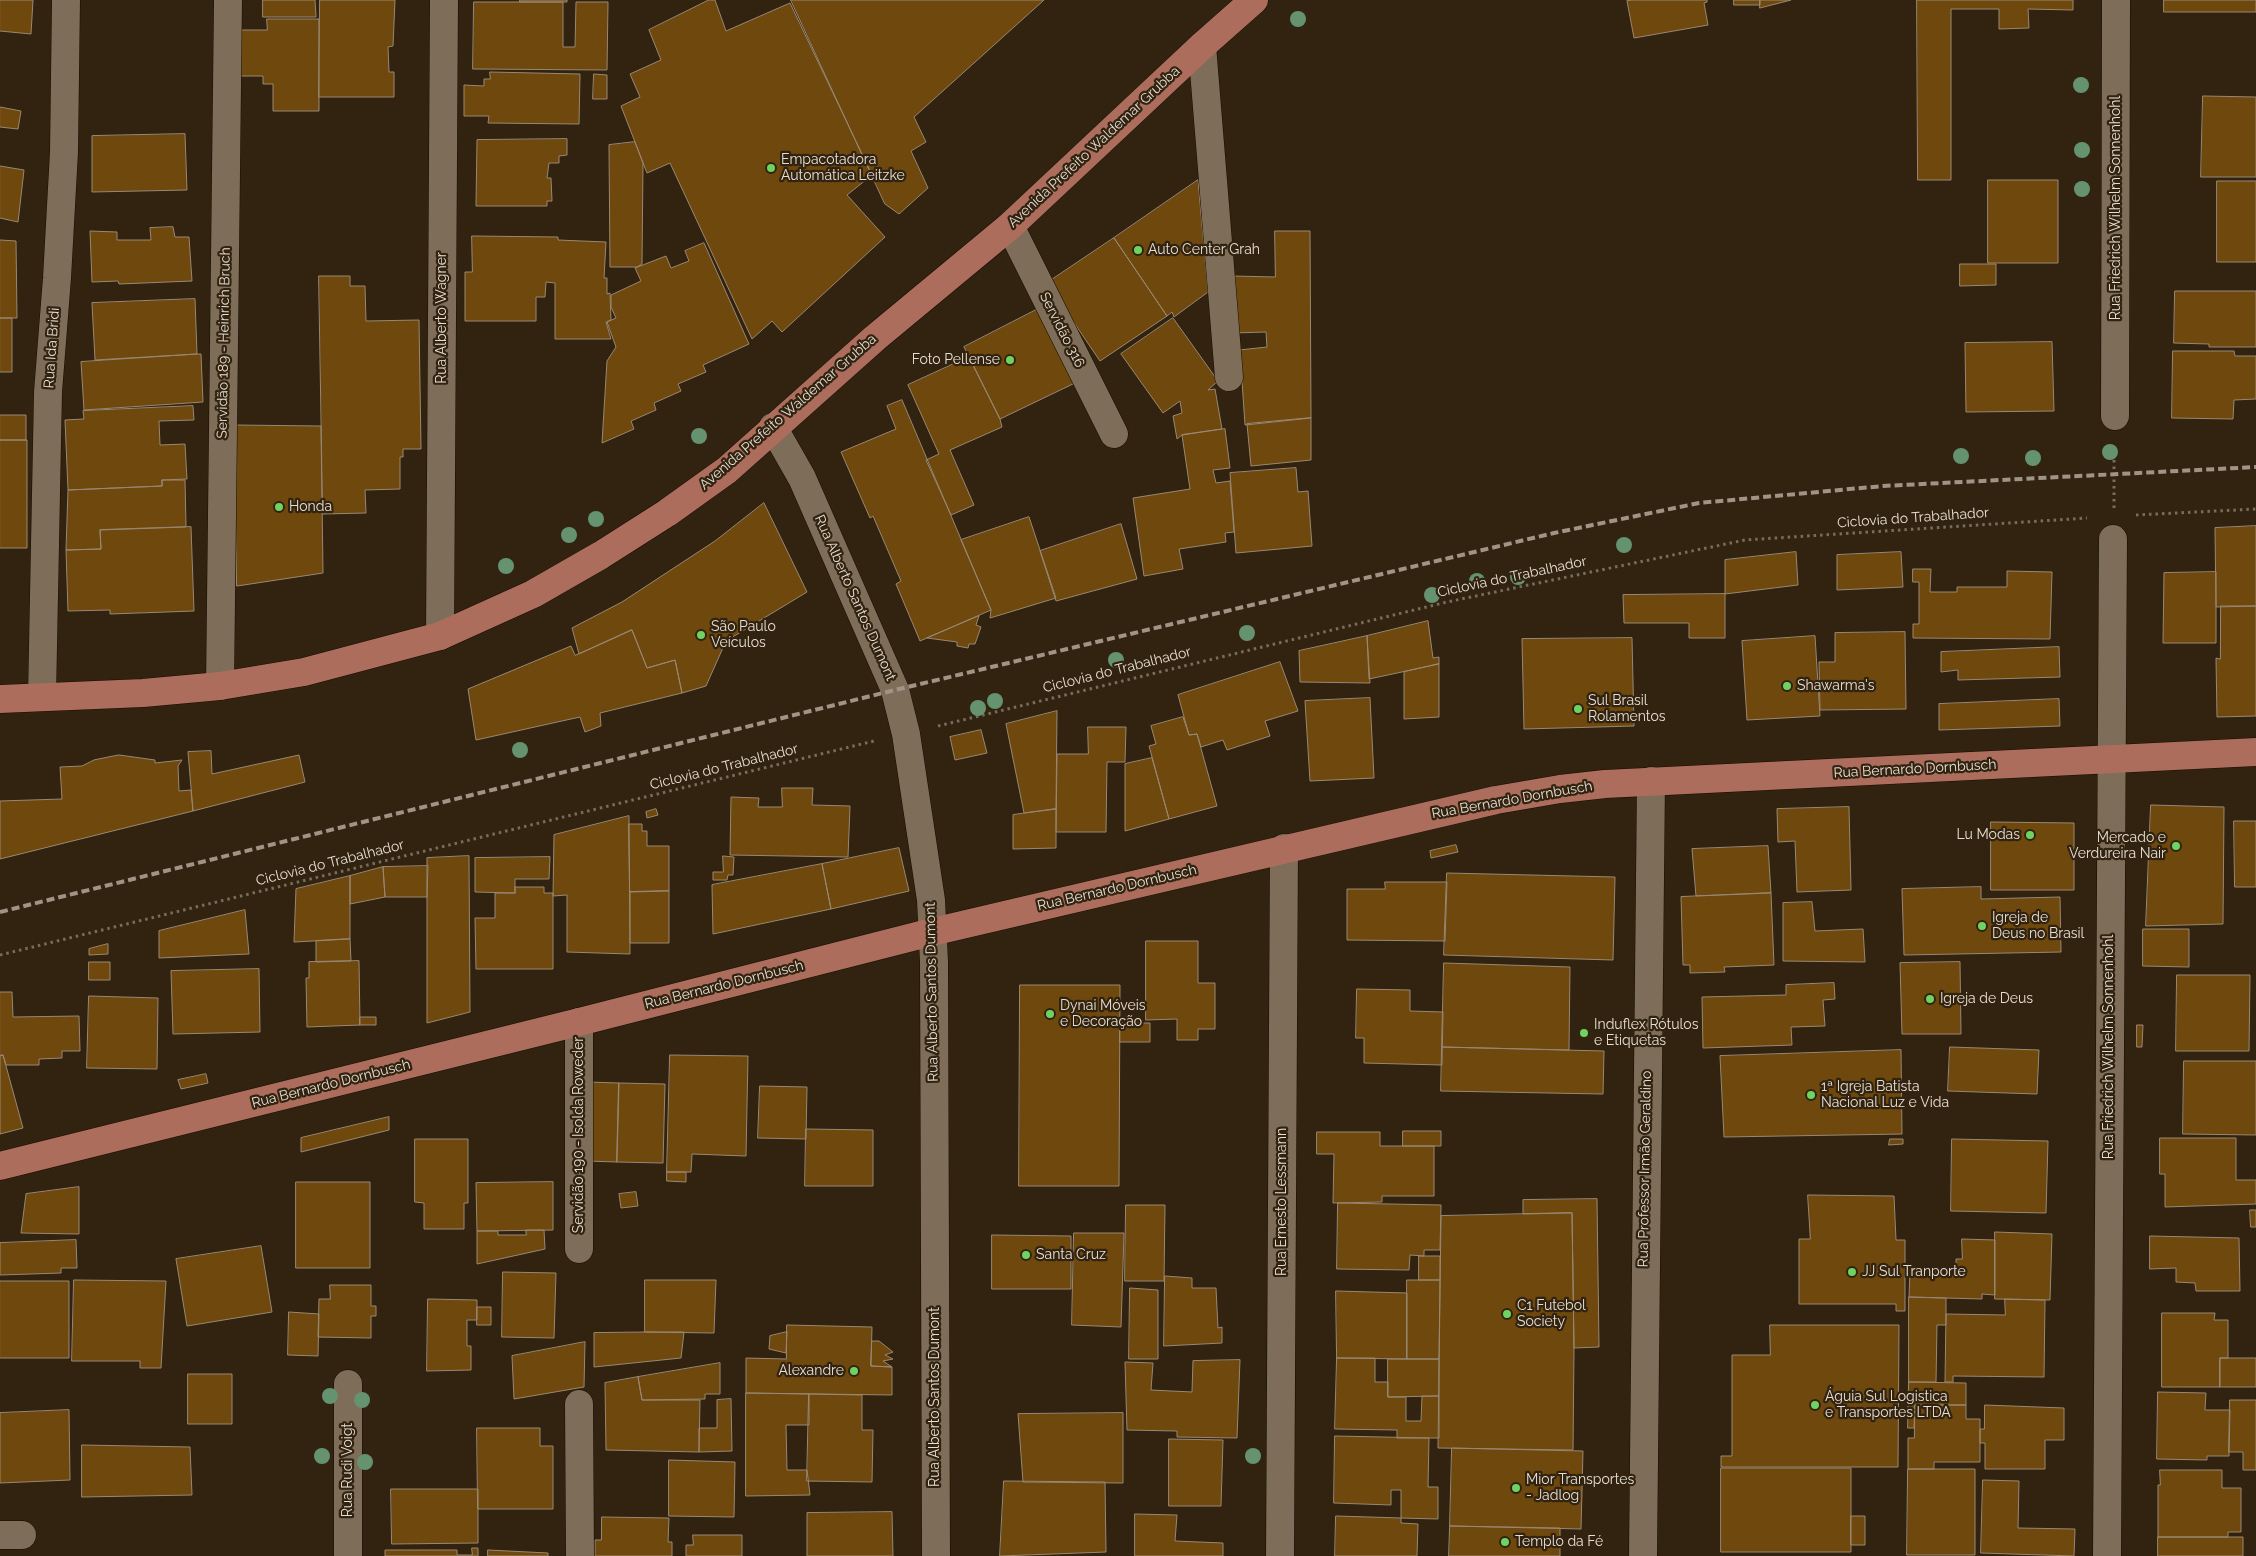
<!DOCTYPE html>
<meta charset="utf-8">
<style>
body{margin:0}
canvas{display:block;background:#312310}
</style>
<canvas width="2256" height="1556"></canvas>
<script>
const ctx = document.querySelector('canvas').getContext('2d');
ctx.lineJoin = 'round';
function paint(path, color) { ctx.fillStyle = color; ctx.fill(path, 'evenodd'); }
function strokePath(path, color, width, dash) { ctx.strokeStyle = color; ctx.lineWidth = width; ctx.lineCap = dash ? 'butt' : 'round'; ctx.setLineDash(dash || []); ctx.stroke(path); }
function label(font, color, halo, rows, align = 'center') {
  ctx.font = font + ' Raleway,sans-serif'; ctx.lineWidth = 4.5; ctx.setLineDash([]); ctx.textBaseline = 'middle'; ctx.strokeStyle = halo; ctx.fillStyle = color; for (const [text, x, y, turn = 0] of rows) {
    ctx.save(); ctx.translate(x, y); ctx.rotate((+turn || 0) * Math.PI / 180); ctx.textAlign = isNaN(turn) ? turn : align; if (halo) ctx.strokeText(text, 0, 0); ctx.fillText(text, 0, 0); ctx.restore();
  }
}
const building = new Path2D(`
 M0,0H33L31,34L0,31Z
 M263,0H315L316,17H263Z
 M320,0H395L393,46L388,47L389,72H394V97H319Z
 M520,0H567V2H520Z
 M709,0H715L726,31L790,3L872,175L847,195L885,237L782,332L772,321L752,339L670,163L647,173L621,106L640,97L630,74L661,60L649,30Z
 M791,0H1044L914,117L926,142L911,151L928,188L899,214L885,204Z
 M1633,0H1707V2L1704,3L1708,25L1634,38L1627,1Z
 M1734,0H1760V5H1734Z
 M1760,0H1791L1760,8Z
 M1917,0H2073V10L2028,9L2029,28L1999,29V9H1951V180H1918Z
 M2164,0H2256V12H2164Z
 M474,2H563V47H575L576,2H608L607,70L473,69Z
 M267,19H319V111H273V84H263V76H239V30H267Z
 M490,72L580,74L579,124L488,123L489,116H464V85L484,86V79H490Z
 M594,74L607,75V99H593Z
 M2203,96L2256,97V177H2201Z
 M0,107L21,111L18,129L0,127Z
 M185,134L187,190L92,192V136Z
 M567,139V155L559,156V163H549L547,178H551L552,201H547V206H476L477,140Z
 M635,142L643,163L642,264L637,267H610L609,145Z
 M0,166L24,170L18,222L0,218Z
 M1198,180L1208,292L1174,317L1172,312L1167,316L1114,238Z
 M1988,180H2058V263H1988Z
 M2217,181H2256V262H2217Z
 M173,227L175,237H189L192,281L119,284L118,281L92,282L90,231L117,232V240H151L150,228Z
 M1275,231H1310L1311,418L1245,425L1242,381H1233L1230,351L1267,347L1266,332L1233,333V276L1275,277Z
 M472,236L558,237V240L606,242L604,278H607V294L610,293L611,320L606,322L611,339H555V283L546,282L545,297H536V321H465V272H472Z
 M1114,238L1167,316L1100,361L1047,283Z
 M0,240L16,241L17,318H0Z
 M704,243L749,344L703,365L706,372L678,384L681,391L654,403L656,410L631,421L634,429L602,443L607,361L616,347L607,322L616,318L611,307V295L641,281L635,268L666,256L671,268L689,261L685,251Z
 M1960,264H1996V285L1960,286Z
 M319,276H350V286H365L366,321L419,320L421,449H403V457H400V489L365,490L366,513L323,514Z
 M2175,291H2256V347H2209V344L2174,343Z
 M195,299L197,354L95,360L92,303Z
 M1040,308L1077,382L1000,419L964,347Z
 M0,318H12V372H0Z
 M1173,318L1218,381L1208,390L1215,389L1222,429L1182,435L1177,439L1173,416L1182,413L1180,401L1163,413L1121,354Z
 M2052,342L2054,411L1966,412L1965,343Z
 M2173,351H2234L2235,356H2256V399L2234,400L2233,419L2172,418Z
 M197,354H201L203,402L84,410L81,362Z
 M969,357L1000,419L1002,427L950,450L974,505L951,515L926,460L939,454L908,385Z
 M902,400L991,610L920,641L896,584L901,581L873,516L870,518L841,452L896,429L887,406Z
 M193,406L194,420L159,421L160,445L185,444L187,479L162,480V486L68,490L65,420L84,419L83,411Z
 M0,415H26V440H0Z
 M1311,418V460L1251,466L1247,424Z
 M234,425L321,426L323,573L237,586Z
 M1225,429L1230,468L1213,470L1216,483L1230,481L1234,532L1225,533L1226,542L1179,549L1183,569L1144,576L1133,498L1190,489L1182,435Z
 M0,440H27V548H0Z
 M1296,468L1298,492L1308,491L1312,546L1236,553L1230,473Z
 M162,480H185L186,527L100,530L101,549L66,550L68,490L162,486Z
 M764,503L807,592L726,641L706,686L682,693L675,660L647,668L632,630L579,654L572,628L622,602L715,541Z
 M1029,517L1056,598L990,618L991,610L961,540Z
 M1121,524L1137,579L1056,601L1040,551Z
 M2256,526V606L2216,607L2215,528Z
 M191,527L194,611L110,614V610L68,611L66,550L101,549L100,530Z
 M1796,552L1798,585L1725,594V560Z
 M1901,552L1903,587L1837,590V555Z
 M1913,569H1931L1930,592H1957V587H2007V571L2052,572L2050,639L1913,638V624H1919V582H1913Z
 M2216,572V643H2163L2164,573Z
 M1725,594V638H1689V623H1624L1623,595Z
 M2221,606H2256V716L2217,717L2216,658L2220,659Z
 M979,616L976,625L981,627L975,644H969L968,648L957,646V642L927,638Z
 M1428,621L1433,658L1439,657V664L1369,679L1367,636Z
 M632,630L647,668L675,660L682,693L600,713L601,726L585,732L580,717L476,740L468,689L571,646L575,655Z
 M1905,632L1906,709L1820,710L1819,662H1835V633Z
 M1367,636L1370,683L1300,682L1299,651Z
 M1815,636L1820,716L1747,720L1742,641Z
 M1632,638L1634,726L1524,729L1522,639Z
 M2059,647L2060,677L1958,680V670L1941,672V652Z
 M1280,662L1298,711L1265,721L1270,736L1227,750L1223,740L1201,747L1197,734L1189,735L1178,695Z
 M1439,664V717L1404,719V672Z
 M1370,698L1374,778L1310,781L1305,701Z
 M2059,699L2060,726L1939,730V704Z
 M1057,711L1056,809L1024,813L1006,724Z
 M1183,717L1189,735L1197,734L1217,806L1169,819L1149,746L1156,744L1151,726Z
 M1088,727H1126L1125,762H1107L1106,832H1056L1057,754H1088Z
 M981,730L987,753L955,760L950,737Z
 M211,751L212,774L299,755L305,782L193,811L188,752Z
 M119,755L155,760V763L182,760L178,766L179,791L191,790L193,811L0,859V801L62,799L60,767L82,766L94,760Z
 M1152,758L1169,819L1125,831V764Z
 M782,788H813L812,805L850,806L848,857L730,855L731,797L759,798L758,807H782Z
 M2151,805L2224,807L2223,924L2146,926Z
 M1849,807L1851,890L1797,892L1795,841L1778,842L1777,809Z
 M656,809L658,815L647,818L646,812Z
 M1056,809V848L1013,849V815Z
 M629,816L630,954L567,952V895L553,896L554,835Z
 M2234,821H2256V887H2235Z
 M1991,822L2074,823V890H1991Z
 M629,824H642V831H647V846H669V891L630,892Z
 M1456,845L1458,852L1431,858L1430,851Z
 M1768,846L1771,893L1696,896L1692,849Z
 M899,848L909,891L831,909L822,864Z
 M469,856L470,1012L427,1023V858Z
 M723,856L734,857L733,875H728L727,880H713V872H723Z
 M550,857L549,879H515V893L475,892V858Z
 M822,864L831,909L713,934L712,885Z
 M428,866L427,897H385L383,867Z
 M383,867L385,897L350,904V876Z
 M1447,873L1615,877L1613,960L1444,955Z
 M350,876V939L294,942L296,889Z
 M1385,882H1447L1445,941L1347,940V889H1385Z
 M515,887H544V893H553V969H476L475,918H495V893H515Z
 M1981,887V899L2060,897L2061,952L1904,955L1902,889Z
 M669,891V943H630V892Z
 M1771,893L1774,965L1724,967L1725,972L1690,973V965H1683L1681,897Z
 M1812,902L1815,931L1863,929L1865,962L1783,961V903Z
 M245,910L249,954L159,958V931Z
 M2143,929H2189V967L2143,966Z
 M350,939L351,961L316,962V941Z
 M1146,941H1198V983H1215V1029H1198V1040H1177V1019L1146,1020Z
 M108,944V954L89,955V949Z
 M359,961L360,1025L307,1027L306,978H309V962Z
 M89,962H110V980H89Z
 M1960,962L1961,1034H1902L1900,963Z
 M1444,963L1570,967L1569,1050L1442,1047Z
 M259,969L260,1032L173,1034L171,971Z
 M2177,975H2250L2249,1051H2176Z
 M1834,983L1835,999L1823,1000L1825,1026L1791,1027L1792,1045L1703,1048L1702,997L1786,995V985Z
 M1020,985H1120L1119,1186H1019Z
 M1357,989L1410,990V1011L1443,1012L1442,1065L1364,1063V1038H1356Z
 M0,992H12L13,1017L79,1016L80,1051H62V1058L39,1059V1065H6L3,1055L0,1056Z
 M89,996L158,998L157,1069L87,1068Z
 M360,1017H376V1025H360Z
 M1120,1023H1150V1042H1120Z
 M2137,1025H2143L2142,1047H2137Z
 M1442,1047L1604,1051L1603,1094L1441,1091Z
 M1950,1047L2039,1050L2037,1094L1948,1091Z
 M1901,1050L1902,1134L1724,1137L1720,1056Z
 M3,1055L23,1128L0,1134V1056Z
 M670,1055L748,1056L746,1156L692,1154L691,1172H667Z
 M2184,1061H2256V1135L2183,1134Z
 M206,1074L208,1083L181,1089L178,1080Z
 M588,1082L619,1083L617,1162L586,1161Z
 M619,1083L665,1084L663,1163L617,1162Z
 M760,1086L807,1087L806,1139L758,1138Z
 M389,1117V1130L301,1152V1138Z
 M806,1129L873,1130V1186H805Z
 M1403,1131H1441V1146H1403Z
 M1317,1132H1380V1146H1434V1196H1382V1202L1333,1203L1334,1154H1317Z
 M2160,1138H2236V1180H2256V1204L2165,1207V1174H2160Z
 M415,1139H468V1203H464V1229H424V1203L415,1202Z
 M1890,1139H1903V1144L1889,1145Z
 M1952,1139L2048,1141L2046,1213L1951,1211Z
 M667,1172H686V1182L667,1181Z
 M296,1182H370V1268H296Z
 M553,1182V1230L477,1231L476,1183Z
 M79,1187V1234L21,1233L26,1194Z
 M636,1192L638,1206L621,1208L619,1194Z
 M1808,1195L1894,1196L1896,1240H1905V1311H1896V1304H1799V1239H1810Z
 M1597,1199L1599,1347L1574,1348L1572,1213L1523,1214V1200Z
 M1338,1203L1441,1205L1440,1250H1424V1256L1410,1255L1409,1270L1337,1269Z
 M1126,1205H1165L1164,1281H1125Z
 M2250,1210H2256V1227H2251Z
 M1572,1213L1574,1348L1573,1450L1438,1448L1441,1216Z
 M526,1230H544L545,1249L477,1264V1231H498V1235H526Z
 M1995,1232L2052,1234L2050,1300L1995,1299Z
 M1074,1233H1124L1121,1327L1072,1325Z
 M992,1235L1071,1236V1289H992Z
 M2150,1236L2239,1238L2240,1291H2196L2195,1283L2176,1282V1268L2150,1269Z
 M1962,1239L1995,1240V1295L1982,1294V1299L1909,1297L1910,1271L1940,1272V1276H1956V1259H1962Z
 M76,1240L77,1268H61V1273L0,1275V1243Z
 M261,1246L272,1312L187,1326L176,1259Z
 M1419,1256H1440V1280H1419Z
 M503,1272L556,1273L554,1338L502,1337Z
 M1165,1276L1192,1278V1288H1216L1218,1328L1222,1327V1343L1164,1346Z
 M74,1280L166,1281L161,1368H140V1361H72Z
 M645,1280H716L714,1333L645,1332Z
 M1407,1280H1440L1439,1359H1407Z
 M0,1281H69V1358H0Z
 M330,1285H371V1306H376V1316H371V1338L318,1337L319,1299H330Z
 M1130,1288L1158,1290V1359H1129Z
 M1336,1291L1407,1293V1359L1337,1358Z
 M1909,1297L1946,1298V1325H1937L1936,1382H1909Z
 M428,1299L477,1300V1320H467V1346H471V1370L427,1371Z
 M2005,1299L2045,1300L2044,1377L1953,1376V1382H1945L1946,1314L2005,1315Z
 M477,1307H491V1325H477Z
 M289,1312L319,1314L318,1356L288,1355Z
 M2162,1313H2215L2214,1320H2228V1358H2220V1387H2162Z
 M787,1325L872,1327L871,1366L892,1367V1395L746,1393V1358L786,1359Z
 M1770,1325H1899L1898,1467H1721V1456H1732V1355H1770Z
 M645,1332H684L681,1358L594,1367V1333Z
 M787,1332L786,1353L769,1349L770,1336Z
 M872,1341H879L893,1352L885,1355L893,1359L883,1361L892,1367L871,1366Z
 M585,1342L584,1387L514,1399L512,1356Z
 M1337,1358H1375V1382H1388V1397H1406V1421H1421L1422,1396H1439V1438H1397V1430L1335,1429Z
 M2220,1358H2256V1387H2220Z
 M1388,1359H1439V1396L1388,1397Z
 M1240,1360L1237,1438L1177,1437V1431L1127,1430L1125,1362L1153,1363L1151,1390L1192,1392L1193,1361Z
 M720,1363V1394H705V1399L642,1400L638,1377Z
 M188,1374H232V1424H188Z
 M638,1377L642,1400H700L699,1452L606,1450L605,1383Z
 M1909,1382L1966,1383V1405H1915L1914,1428H1908Z
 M2158,1392L2206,1393L2205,1410H2230L2229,1456H2207V1460L2157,1459Z
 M746,1393L809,1394V1425H786L787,1470H807L810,1495L746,1496Z
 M809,1394L862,1395V1430H873L872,1482L807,1481Z
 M731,1399L732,1451L699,1452V1428H717V1400Z
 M2230,1400H2256V1470H2243V1452H2229Z
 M1915,1405H1966V1419H1980V1462H1934V1469H1908V1438H1914Z
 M1985,1405L2064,1408V1440H2045V1469H1985V1443H1980V1429H1984Z
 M69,1410L70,1480L0,1483V1413Z
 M1123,1413V1483L1023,1482L1018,1414Z
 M477,1428H540V1446H553V1509H478Z
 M1335,1436L1429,1438L1428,1487H1438V1519L1401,1518V1490H1391V1505L1334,1503Z
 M1169,1439L1223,1440L1221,1506H1169Z
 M82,1445L190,1447L192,1495L82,1497Z
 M1452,1448L1583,1451L1581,1529L1450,1526Z
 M669,1460L735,1462L734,1517L669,1516Z
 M1721,1468H1851V1552H1721Z
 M1908,1469H1975V1555H1907Z
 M2160,1470H2222V1488H2241V1532H2228V1537H2158V1485H2160Z
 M1983,1480L2019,1481L2018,1528L2075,1529L2074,1556L1981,1553Z
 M1004,1481L1105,1482L1106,1552L1000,1556Z
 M391,1489H478V1543L392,1544Z
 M892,1512L893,1556H807V1513Z
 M1135,1514L1177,1515L1175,1541L1223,1543V1556H1135Z
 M1336,1516L1401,1518V1523L1418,1524L1417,1556H1335Z
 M1851,1516H1865V1545H1851Z
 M602,1517L669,1518L668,1542H672V1556H595V1540H601Z
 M1450,1526L1560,1528V1556H1449Z
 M693,1535H742V1556H686V1545H693Z
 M2158,1537H2243V1556H2158Z
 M472,1548H478V1556H385V1550H457V1555H472Z
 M488,1550L548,1553V1556H488Z`);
const path = new Path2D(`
 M2114,508V449
 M2136,515L2256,509
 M938,726L1447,602L1745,540L2087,518
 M0,955L874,741`);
const minor = new Path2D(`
 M1202,46L1229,377
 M1010,226L1114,434
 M2115,416L2116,0
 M773,427L802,478L895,690L906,734L931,900L934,962L936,1556
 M440,636L444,0
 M220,686L228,0
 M42,697L48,392L57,278L64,152L66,0
 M579,1249V1022
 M348,1384V1556
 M579,1404L580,1556
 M0,1535H22
 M1280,1556L1284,848
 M1643,1556L1651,781
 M2107,1556L2113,539`);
const trunk = new Path2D(`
 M0,699L143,693L220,686L304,672L440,636L533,594L601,555L667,513L727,470L875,338L1010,226L1202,46L1254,0
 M0,1166L579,1022L932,932L1496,800L1560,789L1605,784L2256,752`);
const rail = new Path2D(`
 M0,912L895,690L1554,533L1699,503L1883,486L2256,467`);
const trees = [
 [1298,19],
 [2081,85],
 [2082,150],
 [2082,189],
 [699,436],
 [2110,452],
 [1961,456],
 [2033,458],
 [596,519],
 [569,535],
 [1624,545],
 [506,566],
 [1518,577],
 [1477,581],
 [1432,595],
 [1247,633],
 [1116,660],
 [995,701],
 [978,708],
 [520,750],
 [330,1396],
 [362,1400],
 [322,1456],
 [1253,1456],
 [365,1462]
];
const markers = [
 [771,168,5,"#6ed361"],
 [1138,250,5,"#6ed361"],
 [1010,360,5,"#6ed361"],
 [279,507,5,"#6ed361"],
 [701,635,5,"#6ed361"],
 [1787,686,5,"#6ed361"],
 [1578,709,5,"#6ed361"],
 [2030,835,5,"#6ed361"],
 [2176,846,5,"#6ed361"],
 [1982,926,5,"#6ed361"],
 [1930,999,5,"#6ed361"],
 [1050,1014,5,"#6ed361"],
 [1584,1033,5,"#6ed361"],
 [1811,1095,5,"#6ed361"],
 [1026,1255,5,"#6ed361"],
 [1852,1272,5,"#6ed361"],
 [1507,1314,5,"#6ed361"],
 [854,1371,5,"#6ed361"],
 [1815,1405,5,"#6ed361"],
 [1516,1488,5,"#6ed361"],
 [1505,1542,5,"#6ed361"]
];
const streetNames = [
 ["Avenida Prefeito Waldemar Grubba",1094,147,-43],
 ["Rua Friedrich Wilhelm Sonnenhohl",2116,208,-90],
 ["Rua Alberto Wagner",442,318,-90],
 ["Servidão 316",1062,330,63],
 ["Servidão 189 - Heinrich Bruch",224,343,-89],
 ["Rua Ida Bridi",52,348,-86],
 ["Avenida Prefeito Waldemar Grubba",788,412,-41],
 ["Ciclovia do Trabalhador",1913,518,-4],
 ["Ciclovia do Trabalhador",1512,577,-12],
 ["Rua Alberto Santos Dumont",855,598,66],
 ["Ciclovia do Trabalhador",1117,670,-14],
 ["Ciclovia do Trabalhador",724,767,-14],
 ["Rua Bernardo Dornbusch",1915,769,-3],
 ["Rua Bernardo Dornbusch",1512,800,-10],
 ["Ciclovia do Trabalhador",330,863,-14],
 ["Rua Bernardo Dornbusch",1117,888,-13],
 ["Rua Bernardo Dornbusch",724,985,-14],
 ["Rua Alberto Santos Dumont",932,992,-91],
 ["Rua Friedrich Wilhelm Sonnenhohl",2109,1047,-90],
 ["Rua Bernardo Dornbusch",331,1084,-14],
 ["Servidão 190 - Isolda Roweder",579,1135,-90],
 ["Rua Professor Irmão Geraldino",1645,1169,-89],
 ["Rua Ernesto Lessmann",1282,1202,-90],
 ["Rua Alberto Santos Dumont",935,1397,-90],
 ["Rua Rudi Voigt",348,1470,-90]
];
const poiNames = [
 ["Empacotadora",781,160],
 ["Automática Leitzke",781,176],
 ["Auto Center Grah",1148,250],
 ["Foto Pellense",1000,360,"right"],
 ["Honda",289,507],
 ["São Paulo",711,627],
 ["Veículos",711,643],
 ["Shawarma's",1797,686],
 ["Sul Brasil",1588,701],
 ["Rolamentos",1588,717],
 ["Lu Modas",2020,835,"right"],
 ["Mercado e",2166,838,"right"],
 ["Verdureira Nair",2166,854,"right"],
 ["Igreja de",1992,918],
 ["Deus no Brasil",1992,934],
 ["Igreja de Deus",1940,999],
 ["Dynai Móveis",1060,1006],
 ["e Decoração",1060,1022],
 ["Induflex Rótulos",1594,1025],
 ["e Etiquetas",1594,1041],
 ["1ª Igreja Batista",1821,1087],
 ["Nacional Luz e Vida",1821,1103],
 ["Santa Cruz",1036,1255],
 ["JJ Sul Tranporte",1862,1272],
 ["C1 Futebol",1517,1306],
 ["Society",1517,1322],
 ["Alexandre",844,1371,"right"],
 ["Águia Sul Logistica",1825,1397],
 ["e Transportes LTDA",1825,1413],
 ["Mior Transportes",1526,1480],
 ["- Jadlog",1526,1496],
 ["Templo da Fé",1515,1542]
];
paint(building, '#6e480d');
strokePath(building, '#998772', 1);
strokePath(minor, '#180c00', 29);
strokePath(trunk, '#180c00', 29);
strokePath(path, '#786c5c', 3, [2.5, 4]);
strokePath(minor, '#7e6d58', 28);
strokePath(trunk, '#ac6d5d', 28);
strokePath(rail, '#9f9486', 4, [8, 4]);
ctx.fillStyle = '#65936f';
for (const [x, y] of trees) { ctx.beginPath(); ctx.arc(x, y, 8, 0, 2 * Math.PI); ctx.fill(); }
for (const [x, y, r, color] of markers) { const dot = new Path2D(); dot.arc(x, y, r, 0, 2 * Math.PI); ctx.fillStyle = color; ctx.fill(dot); strokePath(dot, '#312310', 2); }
label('14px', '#e7ded2', '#312310', streetNames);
label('14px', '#e7ded2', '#312310', poiNames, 'left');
</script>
